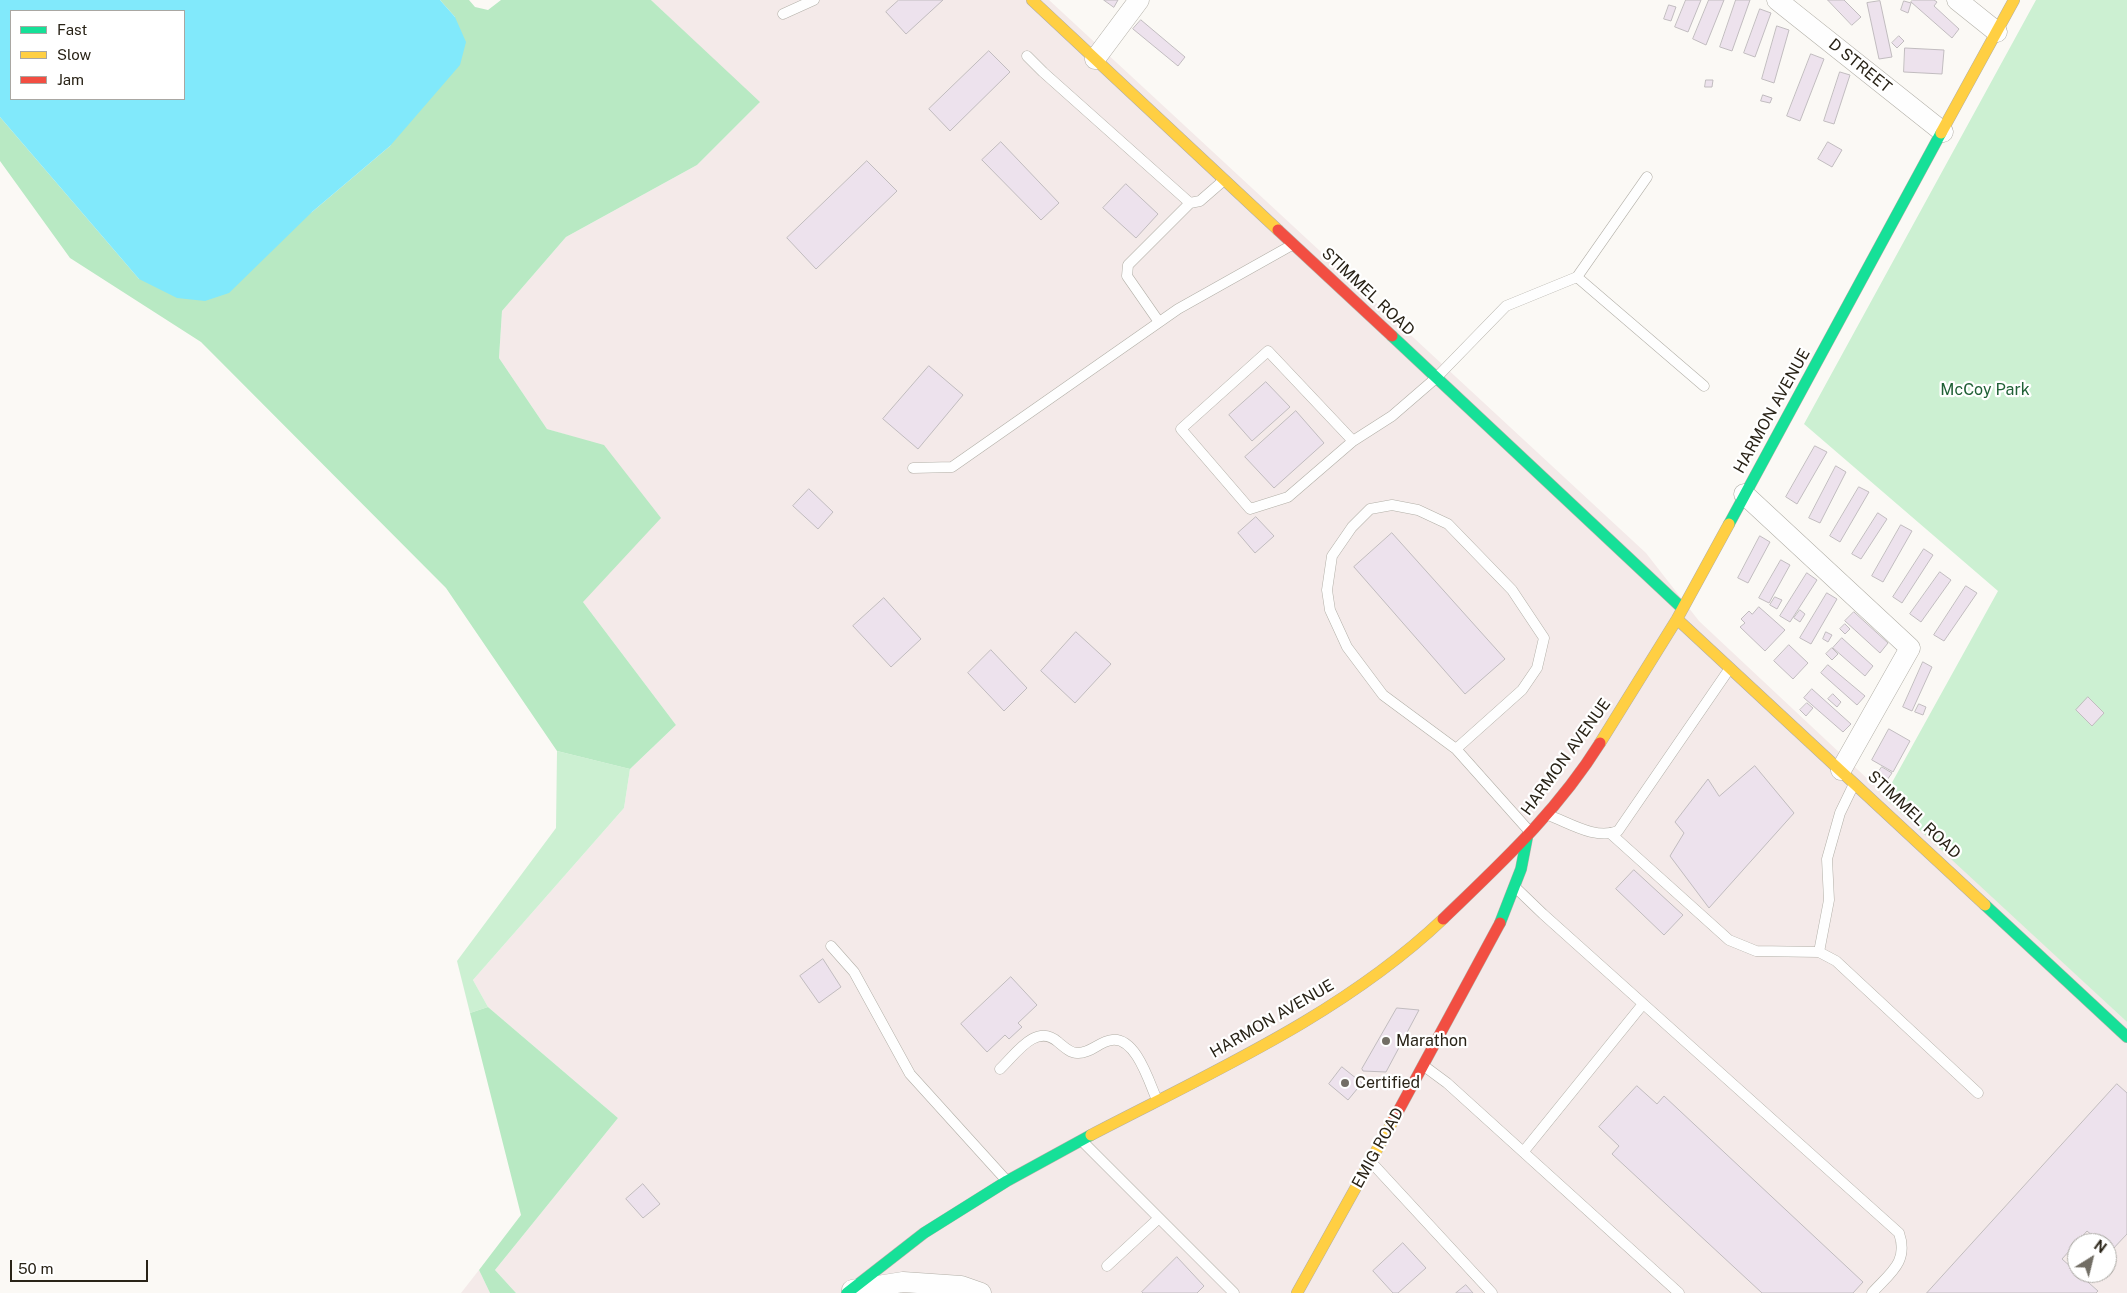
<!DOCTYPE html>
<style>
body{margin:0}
#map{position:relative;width:2127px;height:1293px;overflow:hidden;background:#fbf9f5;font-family:"Public Sans",sans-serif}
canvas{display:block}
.legend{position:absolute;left:10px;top:10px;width:175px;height:90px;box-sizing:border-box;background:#fff;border:1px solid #a9a7a2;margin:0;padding:6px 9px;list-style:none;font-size:15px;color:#292317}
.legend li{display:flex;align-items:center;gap:10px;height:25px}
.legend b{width:25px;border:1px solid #a9a7a2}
.north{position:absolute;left:2067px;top:1233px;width:50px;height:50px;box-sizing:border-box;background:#fff;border:1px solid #a9a7a2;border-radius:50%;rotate:36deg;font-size:14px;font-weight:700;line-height:20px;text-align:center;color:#292317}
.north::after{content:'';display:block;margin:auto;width:18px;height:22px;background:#726e65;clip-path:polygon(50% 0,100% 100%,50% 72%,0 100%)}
.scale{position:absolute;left:10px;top:1260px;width:138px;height:22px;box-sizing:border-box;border:2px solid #292317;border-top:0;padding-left:6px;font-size:15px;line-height:18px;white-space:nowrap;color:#292317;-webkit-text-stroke:4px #fff;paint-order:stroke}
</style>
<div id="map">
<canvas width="2127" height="1293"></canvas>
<ul class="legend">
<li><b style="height:6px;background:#16e098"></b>Fast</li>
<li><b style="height:6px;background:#ffcf43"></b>Slow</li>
<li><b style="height:6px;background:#f24e42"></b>Jam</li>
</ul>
<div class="north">N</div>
<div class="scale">50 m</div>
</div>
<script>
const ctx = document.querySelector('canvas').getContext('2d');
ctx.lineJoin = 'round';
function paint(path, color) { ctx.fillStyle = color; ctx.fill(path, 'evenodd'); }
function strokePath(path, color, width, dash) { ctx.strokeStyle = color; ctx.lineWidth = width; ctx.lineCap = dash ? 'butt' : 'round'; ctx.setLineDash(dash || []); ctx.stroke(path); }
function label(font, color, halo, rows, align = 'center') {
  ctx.font = font + ' "Public Sans",sans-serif'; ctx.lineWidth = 4.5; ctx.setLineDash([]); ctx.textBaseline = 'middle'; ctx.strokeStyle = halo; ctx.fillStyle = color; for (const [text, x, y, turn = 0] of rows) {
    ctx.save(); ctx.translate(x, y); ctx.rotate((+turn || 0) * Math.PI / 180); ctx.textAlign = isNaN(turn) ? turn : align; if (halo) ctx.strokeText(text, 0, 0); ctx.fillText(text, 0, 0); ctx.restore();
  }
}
const industrial = new Path2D(`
 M651,0H1049L1646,553L1699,621L2127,1022V1293H516L495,1270L618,1118L488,1007L473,980L624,808L630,769L676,725L583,602L604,446L547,429L499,358L502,311L566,237L697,165L759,103ZM2077,1243H2107V1273H2077Z
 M479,1270L490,1293H461Z`);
const green = new Path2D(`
 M2036,0H2127V1022L1884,797L1998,591L1804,424Z
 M557,751L630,769L624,808L473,980L488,1007L470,1013L457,961L556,828Z`);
const forest = new Path2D(`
 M440,0H469L475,7L488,10L501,0H651L760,102L697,165L566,237L502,311L499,358L547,429L604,445L661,518L583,602L676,725L630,769L557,751L446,588L201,342L70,258L0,161V117L139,279L312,212L390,146L455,17Z
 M488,1007L618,1118L495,1270L516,1293H490L479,1270L521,1215L470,1013Z`);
const water = new Path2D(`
 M0,0H440L455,17L466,42L460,65L390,146L312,212L229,293L205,301L177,298L139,279L0,117ZM11,11H184V99H11Z`);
const building = new Path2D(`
 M899,0H943L906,34L886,12Z
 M1104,0H1118L1114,7Z
 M1686,0H1701L1688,32L1675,27Z
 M1709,0H1724L1706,45L1693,39Z
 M1736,0H1750L1732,51L1720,47Z
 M1828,0H1844L1861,17L1852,25Z
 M1913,0H1934L1937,2L1934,6L1959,29L1952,38L1911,2Z
 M1880,1L1892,57L1879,59L1867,3Z
 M1904,1L1911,3L1908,13L1901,10Z
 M1669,5L1676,7L1671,21L1664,19Z
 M1760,9L1771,13L1755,57L1744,53Z
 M1141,20L1185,57L1178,66L1133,29Z
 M1777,26L1789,30L1774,83L1762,79Z
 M1899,36L1904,41L1897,48L1892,43Z
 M1905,48L1944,50L1942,74L1904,72Z
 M989,51L1010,72L950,131L929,109Z
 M1811,54L1824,59L1800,121L1787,116Z
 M1840,72L1850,75L1834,124L1824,121Z
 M1706,80H1713L1712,87H1705Z
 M1763,95L1772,98L1770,103L1761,101Z
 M1001,142L1059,203L1041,220L982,160Z
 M1828,142L1842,150L1832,167L1818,159Z
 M867,161L897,191L816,269L787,238Z
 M1126,184L1158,214L1136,238L1103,208Z
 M929,366L963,395L918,449L883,419Z
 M1266,382L1290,407L1252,441L1229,415Z
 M1296,411L1324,443L1274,488L1245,457Z
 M1815,446L1827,452L1797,504L1786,497Z
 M1836,466L1846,472L1820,523L1809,518Z
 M1859,487L1869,492L1840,542L1830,536Z
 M809,489L833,512L818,529L793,506Z
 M1878,513L1887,519L1861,559L1852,554Z
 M1256,517L1274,536L1255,553L1238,533Z
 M1901,525L1912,531L1883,582L1872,576Z
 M1392,533L1505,659L1465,694L1354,567Z
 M1760,536L1770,542L1748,583L1738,578Z
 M1924,549L1933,555L1902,603L1893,597Z
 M1781,560L1790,565L1769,603L1759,598Z
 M1940,572L1951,580L1921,622L1910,614Z
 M1807,573L1817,580L1790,622L1780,616Z
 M1966,586L1977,593L1944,641L1934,635Z
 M1827,593L1837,599L1811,644L1800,638Z
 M1775,597L1782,600L1777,609L1770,605Z
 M884,598L921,639L891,667L853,626Z
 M1759,607L1785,630L1765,651L1740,627L1745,623L1741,619L1749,611L1752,614Z
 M1800,610L1805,614L1800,622L1794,618Z
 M1854,612L1888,643L1880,653L1845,621Z
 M1845,624L1850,629L1845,634L1840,629Z
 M1076,632L1111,664L1075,703L1041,671Z
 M1826,632L1832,635L1828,642L1823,639Z
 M1842,638L1873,666L1865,676L1833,648Z
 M1789,645L1808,663L1793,679L1774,661Z
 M1832,648L1838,654L1832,660L1826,654Z
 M991,650L1027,688L1004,711L968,673Z
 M1923,662L1932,667L1912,711L1903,707Z
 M1828,665L1865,696L1857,705L1821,673Z
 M1812,689L1851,724L1843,732L1804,698Z
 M1833,694L1841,702L1837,707L1828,699Z
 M2088,697L2104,713L2092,726L2076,710Z
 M1807,703L1813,708L1806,716L1800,710Z
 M1919,704L1926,707L1923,715L1915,712Z
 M1889,729L1910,741L1893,772L1872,760Z
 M1755,766L1794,813L1709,908L1670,856L1684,833L1675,822L1708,779L1719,796Z
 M1882,767L1892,773L1887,780L1877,774Z
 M1634,870L1683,915L1664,935L1616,889Z
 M823,959L841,987L819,1003L800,976Z
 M1011,977L1037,1005L1018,1023L1022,1027L1009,1039L1005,1035L987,1052L961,1024Z
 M1397,1008L1419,1010L1386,1072L1363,1071L1362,1069Z
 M1342,1067L1362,1083L1348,1100L1329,1084Z
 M2117,1084L2127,1093V1234L2110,1252L2107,1249V1243H2101L2087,1231L2062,1259L2098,1291L2096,1293H1927Z
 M1637,1086L1657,1104L1664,1096L1863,1282L1853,1293H1762L1612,1154L1619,1146L1599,1127Z
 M643,1184L660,1204L643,1218L626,1199Z
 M1403,1243L1426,1268L1398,1293H1393L1373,1271Z
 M1177,1257L1204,1286L1197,1293H1143L1142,1292Z
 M1466,1285L1473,1293H1456Z`);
const lane = new Path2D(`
 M783,14L814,0
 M1027,56L1043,72L1190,203L1200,201L1223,181
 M1577,277L1704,386
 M1159,322L1127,276L1128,265L1190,203
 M1353,441L1288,497L1250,509L1181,429L1268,351L1353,441L1392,416L1436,378L1506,306L1577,277L1647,177
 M913,468L952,467L1178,309L1292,245
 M1456,749L1383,695L1347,647L1330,610L1327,590L1332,556L1352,527L1370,509L1392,505L1418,510L1448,524L1512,590L1544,638L1537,668L1522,690L1456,749L1530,832
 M1548,815C1570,823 1595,840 1618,831L1730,668
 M1610,833L1729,940L1756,951L1819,952L1836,961L1978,1093
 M1517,889L1543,914L1899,1233C1909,1262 1890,1273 1872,1293
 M831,946L854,972L910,1074L1006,1180
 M1819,952L1829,900L1827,859L1840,813L1854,784
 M1424,1066L1447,1083L1679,1293
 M1000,1069C1015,1055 1036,1022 1058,1042C1063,1046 1070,1053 1077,1053C1090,1054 1100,1041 1112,1040C1136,1037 1149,1082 1157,1100
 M1082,1141L1234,1293
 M1524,1151L1643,1004
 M1371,1162L1492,1293
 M1107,1266L1159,1218`);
const street = new Path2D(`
 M1777,0L1943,132
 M1957,0L1997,32
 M1095,59L1139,0
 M1744,494L1910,648L1841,770
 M852,1290L903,1282L961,1286L981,1293`);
const fast = new Path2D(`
 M1392,336L1682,608
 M1729,524L1941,133
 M1985,905L2127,1037
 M1500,923L1521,869L1527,838
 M847,1293L924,1233L1007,1181L1091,1135`);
const slow = new Path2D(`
 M1032,0L1278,230
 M1941,133L2014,0
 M1677,619L1985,905
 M1600,743L1677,619L1729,524
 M1091,1135C1212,1072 1343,1014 1443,919
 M1297,1293L1394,1119`);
const jam = new Path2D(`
 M1278,230L1392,336
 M1443,919C1501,863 1557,812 1600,743
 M1394,1119L1500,923`);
const markers = [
 [1386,1041,5,"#726e65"],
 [1345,1083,5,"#726e65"]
];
const streetNames = [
 ["D STREET",1860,66,39],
 ["STIMMEL ROAD",1368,292,43],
 ["HARMON AVENUE",1772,411,-61],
 ["HARMON AVENUE",1566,757,-54],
 ["STIMMEL ROAD",1914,815,43],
 ["HARMON AVENUE",1272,1019,-30],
 ["EMIG ROAD",1378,1148,-61]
];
const parkNames = [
 ["McCoy Park",1985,390]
];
const poiNames = [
 ["Marathon",1396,1041],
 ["Certified",1355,1083]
];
paint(industrial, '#f4eae9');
paint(green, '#ccf0d2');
paint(forest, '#b8e9c3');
paint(water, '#81e9fb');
paint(building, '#ede2ed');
strokePath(building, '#c1bcbf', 1);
strokePath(lane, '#b2afa7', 11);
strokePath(street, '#b2afa7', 21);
strokePath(fast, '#b2afa7', 12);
strokePath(slow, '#b2afa7', 12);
strokePath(jam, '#b2afa7', 12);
strokePath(lane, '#fefefe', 10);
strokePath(street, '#fefefe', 20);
strokePath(fast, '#16e098', 11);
strokePath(slow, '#ffcf43', 11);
strokePath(jam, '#f24e42', 11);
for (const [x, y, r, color] of markers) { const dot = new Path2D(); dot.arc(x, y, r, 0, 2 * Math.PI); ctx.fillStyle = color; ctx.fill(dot); strokePath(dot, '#fff', 2); }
label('16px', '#292317', '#fff', streetNames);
label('16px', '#206036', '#fff', parkNames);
label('16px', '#292317', '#fff', poiNames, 'left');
</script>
